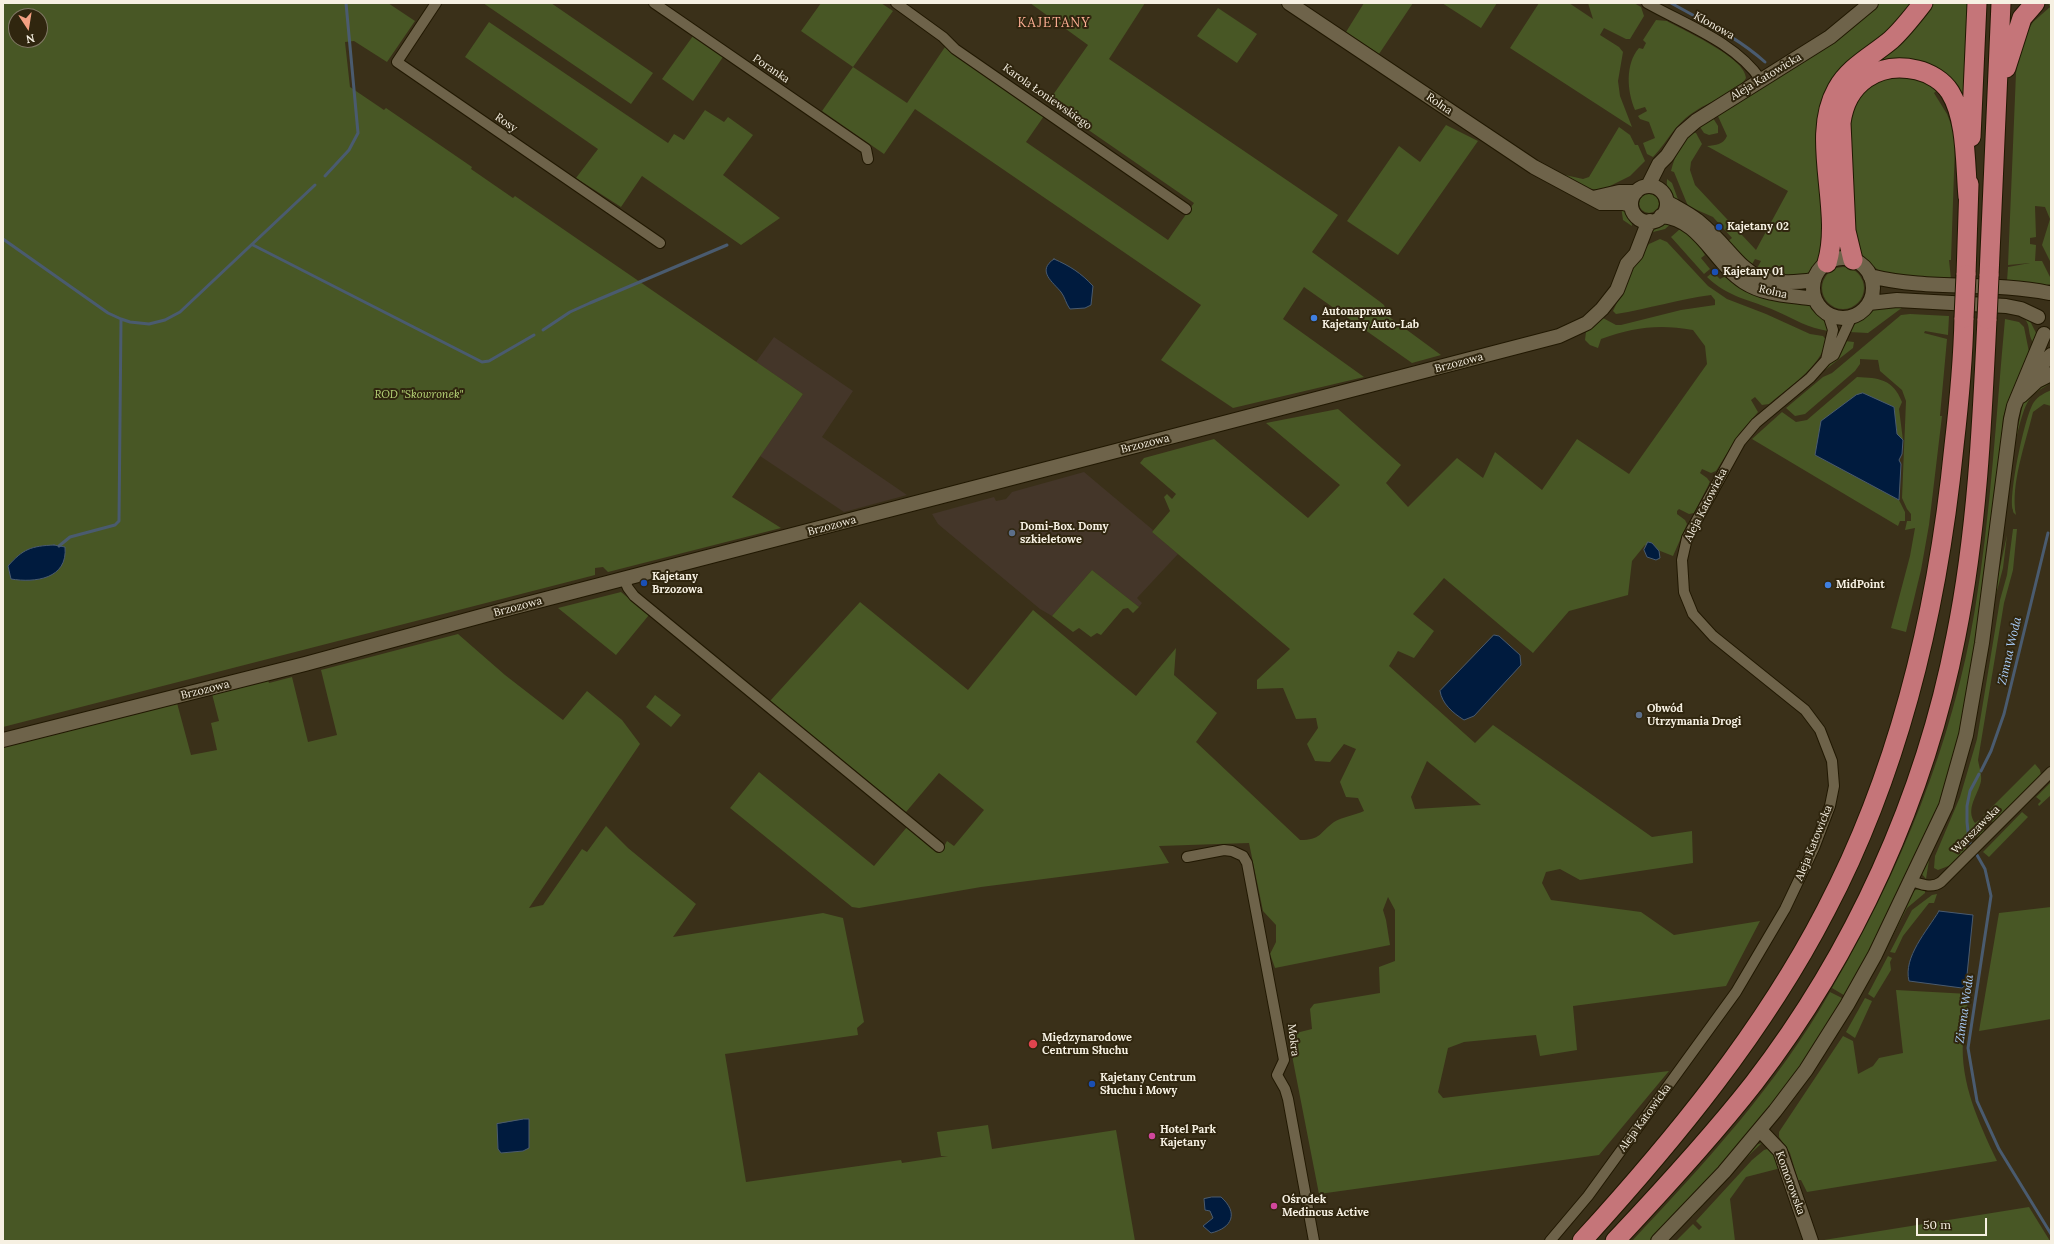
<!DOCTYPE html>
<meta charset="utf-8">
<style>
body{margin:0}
#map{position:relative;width:2054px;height:1244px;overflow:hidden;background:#3a3019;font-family:Lora,serif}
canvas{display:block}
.frame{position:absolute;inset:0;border:4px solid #f6f0e2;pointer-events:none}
.north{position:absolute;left:8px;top:8px;width:40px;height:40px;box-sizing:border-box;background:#30260f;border:1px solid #7f7763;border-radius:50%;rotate:168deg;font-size:11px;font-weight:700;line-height:16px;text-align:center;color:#f6f0e2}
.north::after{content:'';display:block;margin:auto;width:14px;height:18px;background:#f3a082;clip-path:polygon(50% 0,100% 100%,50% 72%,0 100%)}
.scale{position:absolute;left:1916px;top:1218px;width:71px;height:18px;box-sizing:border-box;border:2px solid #f6f0e2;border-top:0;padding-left:5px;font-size:12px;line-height:14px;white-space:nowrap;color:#f6f0e2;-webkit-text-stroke:3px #30260f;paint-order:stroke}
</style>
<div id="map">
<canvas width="2054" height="1244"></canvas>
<div class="frame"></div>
<div class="north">N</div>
<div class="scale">50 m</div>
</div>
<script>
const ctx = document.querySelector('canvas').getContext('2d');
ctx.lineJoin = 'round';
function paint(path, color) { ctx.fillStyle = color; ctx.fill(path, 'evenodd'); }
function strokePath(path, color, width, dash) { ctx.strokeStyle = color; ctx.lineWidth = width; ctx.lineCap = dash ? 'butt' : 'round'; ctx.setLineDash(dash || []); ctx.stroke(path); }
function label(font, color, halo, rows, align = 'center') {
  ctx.font = font + ' Lora,serif'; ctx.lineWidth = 4; ctx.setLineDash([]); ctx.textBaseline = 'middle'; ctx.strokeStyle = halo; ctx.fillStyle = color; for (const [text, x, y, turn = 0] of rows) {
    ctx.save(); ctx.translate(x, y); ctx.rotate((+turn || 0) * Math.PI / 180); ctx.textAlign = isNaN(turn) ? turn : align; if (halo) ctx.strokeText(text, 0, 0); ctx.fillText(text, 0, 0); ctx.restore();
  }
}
const industrial = new Path2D(`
 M774,337L853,391L822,437L907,495L844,512L760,456L803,394L756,362Z
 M1084,472L1153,530L1152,532L1178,554L1137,598L1142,603L1139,607L1092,570L1052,616L1040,609L938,524L932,514L994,497L996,501L1006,499L1012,492Z`);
const green = new Path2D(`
 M3,3H388L415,21L387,62L354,41L345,42L350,87L384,110L386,108L472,167L471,169L513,198L515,196L803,394L732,497L781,528L608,572L603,567L595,568V575L3,727ZM16,16H40V40H16Z
 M483,3H551L653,73L631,104Z
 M821,3H881L893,11L853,67L907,103L945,47L1044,116L1026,142L1168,240L1194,203L1048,102L1088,45L1030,3H1145L1109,59L1338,215L1312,252L1379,301L1384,305L1388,316L1441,355L1412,363L1304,287L1283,319L1364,377L1233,408L1161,360L1201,305L915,109L884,154L822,111L853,67L801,31Z
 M1364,3H1413L1379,54L1346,32Z
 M1442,3H1497L1481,28Z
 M1539,3H1569L1593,19L1588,3H1634L1641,7L1644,16L1630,39H1626L1604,28L1600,35L1619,47L1623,52L1618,81L1620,96L1632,127L1510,48Z
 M1879,3H1915L1898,25L1846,67L1822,257L1806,275L1792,279L1756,270L1761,261L1755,259L1750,268L1728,241L1732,238L1713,217L1688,206L1674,172L1671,171C1675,155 1681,144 1692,132L1696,133L1702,144L1691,162L1690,170L1695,185L1756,250L1788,191L1707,146C1716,145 1723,145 1727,136L1717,114L1843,34L1857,24Z
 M1928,3H1968L1963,107C1960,104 1959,98 1956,94C1951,86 1944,79 1937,74C1924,63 1904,60 1888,63C1824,78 1836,143 1839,191L1834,192C1832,167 1827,140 1832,115C1838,81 1866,68 1889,47C1904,34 1916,19 1928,3Z
 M2048,3H2051V263L2042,245L2050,219L2045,207L2035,206L2036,237L2030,238V244L2036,245L2035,261H2042L2051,279V284L2043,286L2007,281L2008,267L2030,263L2008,265L2016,73L2019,53L2023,39L2033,22L2050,7Z
 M1218,8L1257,34L1237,63L1197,36Z
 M1656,20L1667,21C1683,30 1746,58 1746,78C1739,91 1709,102 1697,110C1673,125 1670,139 1653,157L1647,154L1643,143L1655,138L1649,122L1640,119L1638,116L1647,111L1645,107L1635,110C1627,91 1625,64 1639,48L1643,49L1646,43L1643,40Z
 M489,22L668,143L674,134L684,140L705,110L724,122L728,117L753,135L723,175L780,218L741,245L642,176L621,207L576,178L598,149L465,57Z
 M693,36L723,57L693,101L662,79Z
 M1908,74L1939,89L1934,93L1947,114L1954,132L1955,144L1951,260H1949L1951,279L1907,277L1881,272L1861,257L1850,203V108L1874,80Z
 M1713,118L1718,126V133L1709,135L1704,133L1700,127L1701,124Z
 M1446,125L1478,141L1398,255L1347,221L1399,146L1420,162Z
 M1619,127L1630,135L1635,145H1638L1645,161L1630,176L1608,187V189C1591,192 1579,185 1564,177L1565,175L1583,179L1589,177Z
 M1667,179L1672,183L1679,202C1669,198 1666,190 1667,179Z
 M1639 203a10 10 0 1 1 20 0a10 10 0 1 1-20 0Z
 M1621,206L1630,212L1632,226L1623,220Z
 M1658,222H1673L1665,229L1649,233L1654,224Z
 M1680,229L1691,234L1705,255L1701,258L1710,269L1704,274L1671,237Z
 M1660,239L1667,242L1708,286L1727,299L1766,314L1810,334L1823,336L1827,341C1818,369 1790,386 1769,404L1762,405L1755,397L1751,400L1758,412L1739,434L1716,471L1711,473L1702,469L1700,473L1707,478L1710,482L1694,513L1689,514L1679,509L1677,511V514L1685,520L1687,524L1673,556L1645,545L1632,561L1628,595L1569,611L1533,653L1444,578L1413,614L1434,631L1414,658L1398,651L1389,666L1475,743L1493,725L1652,837L1692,831L1693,863L1580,880L1560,869L1546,872L1542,883L1551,900L1641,912L1674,935L1760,921L1726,986L1573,1006L1577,1050L1540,1056L1536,1035L1464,1042L1448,1048L1438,1092L1443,1098L1669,1071L1599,1155L1319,1194L1288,1035L1312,1029L1310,1009L1314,1004L1380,993L1379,967L1395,961V910L1388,897L1383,910L1386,920L1390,945L1275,968L1270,954L1276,942V925L1263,911L1249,843L1159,846L1169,863L981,887L859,908L852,907L730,808L759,772L874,866L907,827L931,848L941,852L947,841L954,846L984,810L939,773L906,812L770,701L860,602L968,690L1033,610L1136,696L1176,648L1174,675L1217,713L1196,742L1300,840C1321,840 1319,833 1334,822C1342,817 1355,815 1364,811L1358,798L1346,797L1340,782L1356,749L1344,744L1330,762L1315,761L1307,744L1318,728L1316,718L1296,719L1283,688L1257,689V680L1290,649L1152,532L1170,511L1164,497L1167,494L1172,499L1176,494L1140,463L1144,458L1214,439L1308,518L1340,485L1266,423L1338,409L1401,465L1386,483L1408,507L1457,458L1483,478L1495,452L1542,490L1577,439L1629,474L1707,364L1705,346L1693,330C1659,324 1634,327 1601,339L1598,348L1590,345L1585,340L1586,332L1603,318L1616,325H1621L1681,310L1715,305V300L1711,295C1679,299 1648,309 1616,314L1613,311L1638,258L1649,244ZM1427,761L1481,805L1415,809L1411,797Z
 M1822 288a21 21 0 1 1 42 0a21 21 0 1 1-42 0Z
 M1713,272L1720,279L1724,277L1740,284L1810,305L1825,320L1828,331C1808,328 1794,319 1776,311C1749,299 1729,298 1707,277Z
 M1883,305L2011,311L2029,319L2037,335L2034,344C2024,329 2036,320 2012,313L1903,307L1868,333L1849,332C1857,319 1869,311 1883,305Z
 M1910,314L1949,316L1948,335L1925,331L1924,333L1947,339L1940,416H1942L1929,525L1921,570L1906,632L1891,628L1910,556L1915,528L1905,530L1907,521H1911V514L1907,509L1902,498L1906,401L1902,390L1880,371L1878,360L1860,359V364L1855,371L1805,414L1795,416L1786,408L1823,377L1832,373L1901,315Z
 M2005,319L2019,322L2024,327L2029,352L2025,368L2010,396L2003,418L2001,446L1968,696L1948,784L1927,837L1847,997L1832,988C1900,871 1953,743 1975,609C1991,513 1996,415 2005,319Z
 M1845,341L1854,342L1853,348L1825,370Z
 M2051,376V383C2043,388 2034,392 2029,400C2018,415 2005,492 2007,511L2006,509L2008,473L2023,404L2026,398Z
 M1857,377C1879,378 1893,379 1902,402L1899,409L1903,440L1897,434L1893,407L1815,455L1899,500L1905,512V521H1900L1898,526L1752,439L1782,412L1796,422L1807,420Z
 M2051,390V406L2044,404L2033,412C2026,442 2010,485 2016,515C2014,513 2013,513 2013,510C2008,497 2025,414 2034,402C2038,396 2045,393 2051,390Z
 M2013,529H2017L2013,570L2004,603L1978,760C1979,766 1982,775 1981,781C1978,795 1965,809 1975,823L1979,820L1984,825V832L1978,837L1976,836L1965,847L1967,849L1951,865L1938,870L1934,868L1935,856L1960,797L1977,739L2000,600L2007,575Z
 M2007,535L2003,568L1993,606L1972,734L1953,801L1930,854L1926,879L1921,873L1922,868L1949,807L1967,749L1976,710L1992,604Z
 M1092,570L1139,607L1133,613L1128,608L1123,609L1101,635L1097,633L1091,637L1079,628L1073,632L1052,616Z
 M621,592L649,615L616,655L558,608Z
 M458,634L505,675L563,720L587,691L622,720L640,744L529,908L543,905L582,849L587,852L606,826L628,848L696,904L673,937L823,913L843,918L864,1022L857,1028L858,1035L725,1054L746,1182L901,1160L902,1163L948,1156H941L937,1132L988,1125L992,1149L1116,1130L1135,1241H3V746L177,703L191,755L217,750L211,723L219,721L212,694L268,680L269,683L292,677L308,742L337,735L321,670Z
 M655,695L681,715L671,727L646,707Z
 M2035,764L2040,770L2041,775L1996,822L1988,821L1983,816Z
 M2051,782V795L2039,806L2038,804L2041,801L2036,797Z
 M2022,812L2028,817L1989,857L1983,852Z
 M1918,889L1925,891V893L1907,908L1886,949L1913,891Z
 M1937,894L1934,903H1929L1903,936L1895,953L1890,952L1912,910L1932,895Z
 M2051,907V1019L1979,1031L1999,913Z
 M1888,956L1892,958L1890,962L1891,970L1874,998L1868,994Z
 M1896,990L1969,994C1967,1009 1964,1024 1963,1040C1960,1083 1979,1123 1997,1161L1807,1192L1801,1180H1798L1790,1153L1779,1137V1132L1843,1036L1853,1041L1858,1074L1873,1066L1879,1058L1903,1053Z
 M1830,992L1844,999L1801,1069L1701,1191L1651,1241H1632C1705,1163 1777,1085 1830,992Z
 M1865,998L1872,1001L1855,1038L1846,1032Z
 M1762,1143L1747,1157L1692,1217V1215L1755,1145Z
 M1771,1148L1781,1168L1746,1177L1730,1199L1735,1241H1676L1693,1224L1699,1230L1702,1227L1696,1221L1752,1160L1764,1150Z
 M2029,1207L2050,1241H1822L1824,1240Z`);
const water = new Path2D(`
 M1054,259C1070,266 1081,273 1093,286L1091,305L1085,308L1070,309C1066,304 1065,297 1061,292C1053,282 1036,271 1054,259Z
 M1863,393L1894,407L1897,434L1903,440L1902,454L1899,460L1901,464L1899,500L1815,455L1821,421L1856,395Z
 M1648,542L1652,543L1659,551L1660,558L1656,560L1647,557L1644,550Z
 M54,545L65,547C68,579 35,583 11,579L8,566C23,549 31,546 54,545Z
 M1494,635L1499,636L1520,655L1521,665L1474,716L1464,720C1453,713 1442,704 1440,691Z
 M1939,911L1973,915L1966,985L1962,988L1909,981C1903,957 1927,931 1939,911Z
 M524,1119H529V1148L523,1151L501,1153L498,1149L497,1124Z
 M1212,1197H1221C1239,1213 1232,1228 1211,1233L1203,1226L1213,1218L1210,1211L1205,1210L1204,1199Z`);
const stream = new Path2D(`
 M1671,3C1703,21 1737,37 1765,62
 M325,176L349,150L358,133L346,3
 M3,239L108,313L121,319L130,322L149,324L165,320L180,312L315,185
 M253,245L482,362L489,361L534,335
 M543,330L570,312L590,303L727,245
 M59,546L70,537L115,525L119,521L121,319
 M1981,771L1991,751L2004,714L2048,533
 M1979,774L1970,791L1967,806V822L1969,841L1985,869L1991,896L1968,1048L1977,1101L1999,1149L2051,1234`);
const street = new Path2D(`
 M436,3L397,62L660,243
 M654,3L866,149L868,159
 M896,3L943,37L955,49L1186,209
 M1647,3C1686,25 1735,42 1761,80
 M1826,360L1833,330L1828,314
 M624,579L628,588L634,596L939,847
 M1187,857L1224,850L1232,851L1243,856L1247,863L1284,1060L1277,1075L1285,1089L1288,1099L1314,1241
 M1911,881C1921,884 1932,889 1941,882L2051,772
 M1550,1241L1588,1196L1736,992L1785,909L1814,848L1830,806L1834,786L1832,761L1820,730L1805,710L1713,636L1693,614L1684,592L1682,560L1687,538L1740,442L1756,423L1810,378L1826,360L1834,355L1852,316`);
const secondary = new Path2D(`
 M1289,3L1534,167L1601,203H1623L1631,205
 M1648,186L1659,164L1667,156L1682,133L1696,121L1830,37L1871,3
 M1631 204a18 18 0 1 1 36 0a18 18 0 1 1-36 0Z
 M1593,198L1619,192H1636
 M1667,202C1677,208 1688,213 1698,221C1745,260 1741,291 1814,280
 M1661,216C1700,218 1714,263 1744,282C1766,296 1791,295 1815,299
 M1813 288a30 30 0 1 1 60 0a30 30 0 1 1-60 0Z
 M1870,276C1929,291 1990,281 2049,293
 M1869,303L1897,300L2006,306L2021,309L2038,317
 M2030,377L2051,355
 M2021,396L2037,381L2051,374
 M3,740L305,664L511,608L1559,336L1587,323L1602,309L1617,290L1627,264L1636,254L1646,228L1650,221
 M1760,1130L1780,1151L1811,1241
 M1658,1241L1724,1172L1775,1111L1806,1070L1847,1005L1875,955L1946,806L1966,735L1982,643L2011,419L2014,406L2044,334`);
const highway = new Path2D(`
 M2006,68L2022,18L2035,3
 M1971,137L1977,3
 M1853,260L1846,231L1841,123C1846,83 1878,61 1917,70C1930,73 1943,81 1950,92C1967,119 1965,165 1968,197
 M1827,263C1843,209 1809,138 1837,89C1849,67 1872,56 1891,40C1903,29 1913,16 1923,3
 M1966,275L1969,184
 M1989,276L2001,3
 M1582,1241C1674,1140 1763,1032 1826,910C1901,767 1938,607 1954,446C1959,403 1963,361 1964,318
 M1615,1241C1663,1190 1711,1138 1754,1083C1854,953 1925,797 1956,636C1977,532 1982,425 1987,319`);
const highwayBridge = new Path2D(`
 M1964,318L1966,275
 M1987,319L1989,276`);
const markers = [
 [1719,227,4,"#1a4fb4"],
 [1715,272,4,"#1a4fb4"],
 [1314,318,4,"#3f7fe0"],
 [1012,533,4,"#5c6f8a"],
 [644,583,4,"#1a4fb4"],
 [1828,585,4,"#3f7fe0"],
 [1639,715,4,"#5c6f8a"],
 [1033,1044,5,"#e0444e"],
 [1092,1084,4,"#1a4fb4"],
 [1152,1136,4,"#d1479c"],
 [1274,1206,4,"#d1479c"]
];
const streetNames = [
 ["Klonowa",1714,26,29],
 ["Poranka",771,69,34],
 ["Aleja Katowicka",1766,77,-31],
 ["Karola Łoniewskiego",1047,97,35],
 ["Rolna",1439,104,34],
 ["Rosy",506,123,34],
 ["Rolna",1773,292,13],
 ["Brzozowa",1459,363,-15],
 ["Brzozowa",1145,444,-14],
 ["Aleja Katowicka",1706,505,-63],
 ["Brzozowa",832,526,-15],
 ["Brzozowa",518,607,-15],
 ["Brzozowa",205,690,-14],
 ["Warszawska",1976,830,-45],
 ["Aleja Katowicka",1814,843,-68],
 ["Mokra",1293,1040,83],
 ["Aleja Katowicka",1645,1118,-54],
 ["Komorowska",1790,1183,70]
];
const poiNames = [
 ["Kajetany 02",1727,227],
 ["Kajetany 01",1723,272],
 ["Autonaprawa",1322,312],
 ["Kajetany Auto-Lab",1322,325],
 ["Domi-Box. Domy",1020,527],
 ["szkieletowe",1020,540],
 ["Kajetany",652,577],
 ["Brzozowa",652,590],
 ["MidPoint",1836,585],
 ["Obwód",1647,709],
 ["Utrzymania Drogi",1647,722],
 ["Międzynarodowe",1042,1038],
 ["Centrum Słuchu",1042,1051],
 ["Kajetany Centrum",1100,1078],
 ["Słuchu i Mowy",1100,1091],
 ["Hotel Park",1160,1130],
 ["Kajetany",1160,1143],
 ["Ośrodek",1282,1200],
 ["Medincus Active",1282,1213]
];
const parkNames = [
 ["ROD \"Skowronek\"",419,395]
];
const waterNames = [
 ["Zimna Woda",2010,651,-77],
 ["Zimna Woda",1965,1009,-82]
];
const quarterNames = [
 ["KAJETANY",1054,23]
];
paint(industrial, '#443629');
paint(green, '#485725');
paint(water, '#001b3e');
strokePath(water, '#4a5b6f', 1);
strokePath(stream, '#4a5b6f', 3);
strokePath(street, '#211802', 12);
strokePath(secondary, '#211802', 16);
strokePath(highway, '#211802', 21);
strokePath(street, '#6e634a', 10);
strokePath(secondary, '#6e634a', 14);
strokePath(highway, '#c57579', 19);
strokePath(highwayBridge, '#211802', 21, []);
strokePath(highwayBridge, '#c57579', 19);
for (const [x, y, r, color] of markers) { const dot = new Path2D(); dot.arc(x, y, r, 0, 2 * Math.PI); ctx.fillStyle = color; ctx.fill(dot); strokePath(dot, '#30260f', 1.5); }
label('11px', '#f6f0e2', '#30260f', streetNames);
label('bold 11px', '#f6f0e2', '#30260f', poiNames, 'left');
label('italic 11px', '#b7d678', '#30260f', parkNames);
label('italic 12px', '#abcffc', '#30260f', waterNames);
ctx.letterSpacing = '1px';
label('13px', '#ffb095', '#30260f', quarterNames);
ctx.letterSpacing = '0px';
</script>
